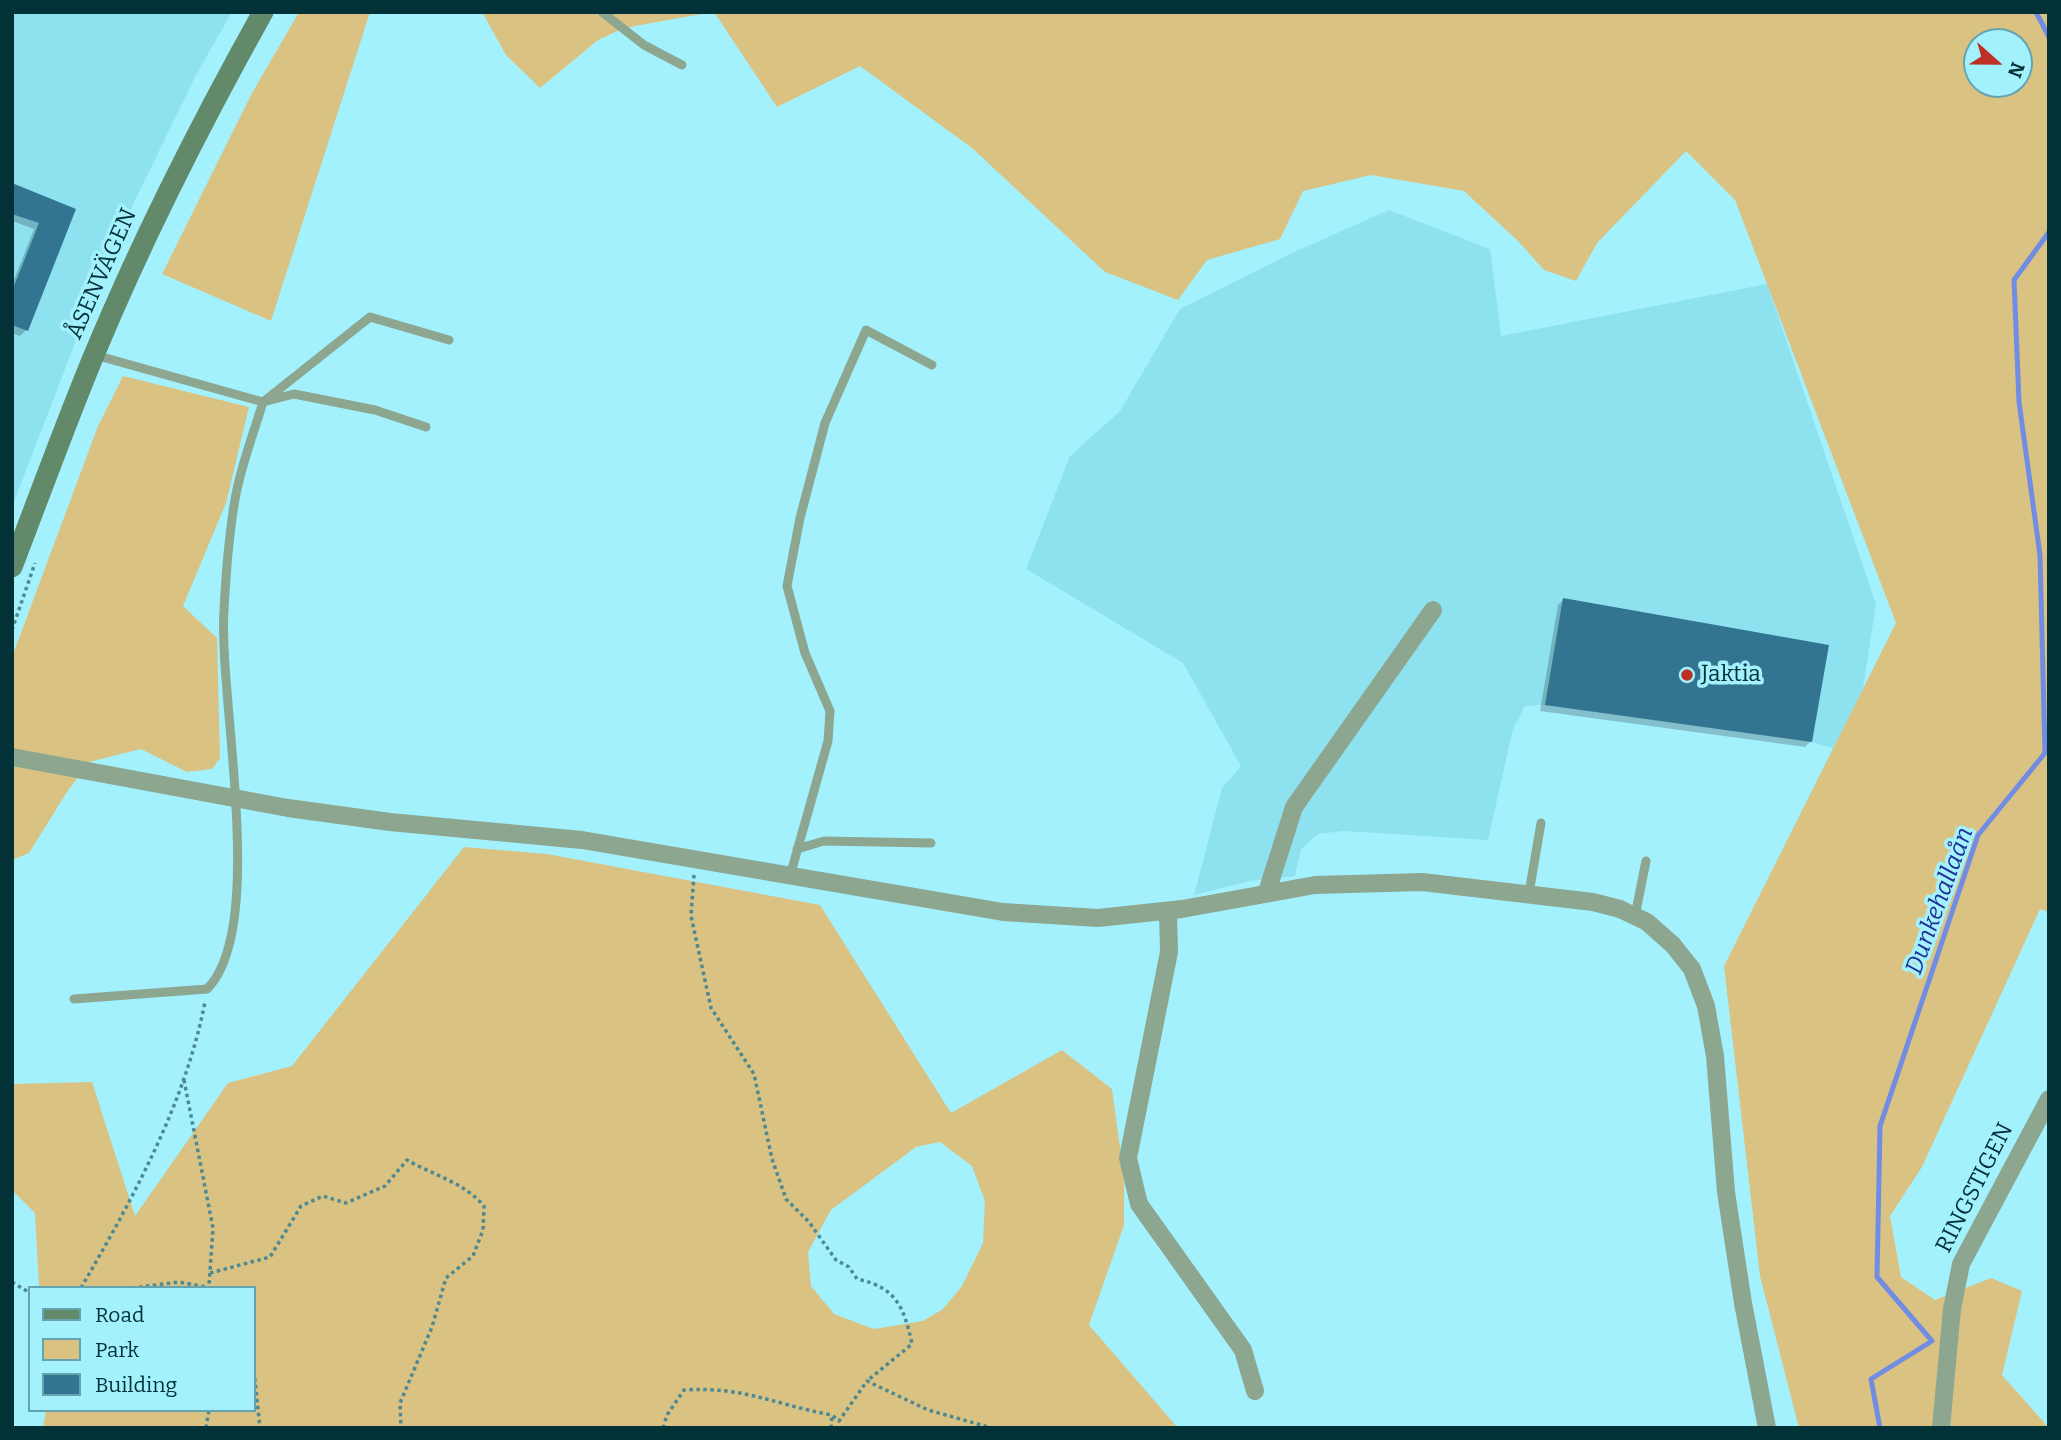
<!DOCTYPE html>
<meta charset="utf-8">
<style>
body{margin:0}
#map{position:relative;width:2061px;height:1440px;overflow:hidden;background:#a4f1fe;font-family:Bitter,serif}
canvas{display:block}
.frame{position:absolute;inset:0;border:14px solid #023138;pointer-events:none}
.legend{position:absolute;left:28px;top:1286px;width:228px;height:126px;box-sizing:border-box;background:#a4f1fe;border:2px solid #63a4af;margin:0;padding:9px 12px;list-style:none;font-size:21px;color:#023138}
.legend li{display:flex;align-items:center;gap:14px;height:35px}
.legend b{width:35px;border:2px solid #63a4af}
.north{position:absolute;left:1963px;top:28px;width:70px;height:70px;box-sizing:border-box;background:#a4f1fe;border:2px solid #63a4af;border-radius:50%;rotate:111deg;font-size:19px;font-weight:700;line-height:28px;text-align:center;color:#023138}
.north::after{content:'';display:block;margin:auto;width:24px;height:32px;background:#bd3024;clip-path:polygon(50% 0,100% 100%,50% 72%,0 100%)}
</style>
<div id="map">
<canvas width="2061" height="1440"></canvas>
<div class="frame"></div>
<ul class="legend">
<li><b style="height:9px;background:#628969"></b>Road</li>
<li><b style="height:19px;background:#dac282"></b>Park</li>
<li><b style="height:19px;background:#337591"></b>Building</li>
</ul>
<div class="north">N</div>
</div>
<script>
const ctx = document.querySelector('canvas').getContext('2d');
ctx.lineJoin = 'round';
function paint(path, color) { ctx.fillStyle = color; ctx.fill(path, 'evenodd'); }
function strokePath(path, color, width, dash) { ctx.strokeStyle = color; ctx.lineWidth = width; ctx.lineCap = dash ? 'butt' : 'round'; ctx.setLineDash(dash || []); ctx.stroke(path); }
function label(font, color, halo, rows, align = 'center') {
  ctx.font = font + ' Bitter,serif'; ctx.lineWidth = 7; ctx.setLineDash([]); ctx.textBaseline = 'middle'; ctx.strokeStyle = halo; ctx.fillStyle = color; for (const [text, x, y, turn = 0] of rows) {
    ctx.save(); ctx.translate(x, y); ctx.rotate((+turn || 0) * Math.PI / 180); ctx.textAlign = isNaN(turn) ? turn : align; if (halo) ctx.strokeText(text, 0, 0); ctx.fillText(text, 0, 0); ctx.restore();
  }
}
const built = new Path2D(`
 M12,12H232L196,75L110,252L12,507Z
 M1389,210L1490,249L1501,336L1767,284L1876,604L1853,754L1812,742L1545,705L1525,706L1513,729L1488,840L1344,831L1318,834L1301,849L1295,876L1250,881L1194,895L1222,788L1241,766L1183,663L1026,569L1070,456L1120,411L1180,309L1290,254Z`);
const green = new Path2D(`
 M299,12H370L271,321L162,274L252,93Z
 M482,12H713L624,28L598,40L540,88L506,55Z
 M714,12H2049V912L2040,909L1922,1167L1890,1216L1901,1277L1935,1300L1991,1278L2022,1291L2002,1375L2049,1428H1799L1760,1276L1724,966L1896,623L1735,200L1686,151L1597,243L1576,281L1544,270L1518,241L1464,191L1371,175L1303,191L1280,239L1207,260L1178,300L1105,272L972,148L860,66L777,107ZM1977,42H2019V84H1977Z
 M123,376L249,407L226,503L183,606L217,638L220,758L212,769L187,772L141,749L89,762L67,792L29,853L12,860V758L16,753L12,745V657L98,426Z
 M464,847L547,854L820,905L951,1113L1062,1050L1112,1089L1124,1177V1225L1089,1325L1178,1428H43L46,1410H254V1288H39L35,1213L12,1190V1084L92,1082L135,1216L228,1083L292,1066ZM940,1142L972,1166L985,1201L983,1243L962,1286L943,1309L923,1321L874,1329L834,1314L811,1286L808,1252L831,1210L916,1147Z`);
const shadow = new Path2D(`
 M12,186L74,210L26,330L20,336L12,333V285L34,229L12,221Z
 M1564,599L1811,741L1805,747L1540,711L1558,605Z`);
const stream = new Path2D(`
 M2036,12L2049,37
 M1880,1428L1871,1379L1932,1341L1877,1277L1880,1126L1978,835L2045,753L2040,555L2019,402L2014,280L2049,232`);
const building = new Path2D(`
 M12,183L76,209L28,331L12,325V291L39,223L12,214Z
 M1563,598L1829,645L1812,742L1545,705Z`);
const path = new Path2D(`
 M12,630L35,563
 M694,875L691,916L711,1008L754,1074L772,1159L786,1199L809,1222L836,1260L849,1267L857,1279C896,1287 904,1307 912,1344L867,1381
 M184,1080L213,1228L209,1285
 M210,1273L270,1257L301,1206L323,1196L346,1203L385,1186L407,1160C433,1175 465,1183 484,1206L483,1230L473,1256L446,1278L432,1327L400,1403L401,1428
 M12,1282L30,1293
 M81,1288C133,1198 185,1104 205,1002
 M132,1288L179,1282L211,1288
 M254,1371L260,1428
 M206,1428L209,1410
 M663,1428L667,1415L684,1390C744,1386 776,1405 832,1415L839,1421L867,1381L928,1410L992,1428
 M831,1428L832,1415`);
const lane = new Path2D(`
 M602,12L644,45L682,65
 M95,355L263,402L370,317L449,340
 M797,849L824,841L931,843
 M790,876L828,741L830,711L805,653L787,586L800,518L825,423L866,330L932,365
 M1529,893L1541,823
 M1635,916L1646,861
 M74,999L207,989C268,928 218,695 224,610C226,572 229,531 236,494C242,463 254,432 263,402L294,394L375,410L426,427`);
const street = new Path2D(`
 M12,757L288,808L390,822L582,840L1003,912L1098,918L1182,909L1315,885L1422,882L1593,902L1620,909L1647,922L1673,945L1692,969L1706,1006L1715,1056L1726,1192L1743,1303L1767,1428
 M1267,892L1294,807L1433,610
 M1168,911L1169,952L1128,1158L1139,1204L1243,1350L1255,1391
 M1941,1428L1952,1309L1961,1264L2049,1099`);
const secondary = new Path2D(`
 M12,567C39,497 65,425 94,355C143,237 201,123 263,12`);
const markers = [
 [1687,675,7,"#bd3024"]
];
const streetNames = [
 ["ÅSENVÄGEN",102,274,-66],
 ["RINGSTIGEN",1975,1188,-63]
];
const poiNames = [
 ["Jaktia",1701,675]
];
const waterNames = [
 ["Dunkehallaån",1940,901,-70]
];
paint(built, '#8ee2f0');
paint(green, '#dac282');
paint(shadow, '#0003');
strokePath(stream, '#718ce3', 5);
paint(building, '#337591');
strokePath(path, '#4c8993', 3.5, [3.5, 3.5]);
strokePath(lane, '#8ca690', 9);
strokePath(street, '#8ca690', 18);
strokePath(secondary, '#628969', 21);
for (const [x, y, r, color] of markers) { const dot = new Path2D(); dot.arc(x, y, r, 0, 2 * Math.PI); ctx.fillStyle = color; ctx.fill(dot); strokePath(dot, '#a4f1fe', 2.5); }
label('23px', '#023138', '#a4f1fe', streetNames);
label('23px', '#023138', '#a4f1fe', poiNames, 'left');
label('italic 24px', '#202f93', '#a4f1fe', waterNames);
</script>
